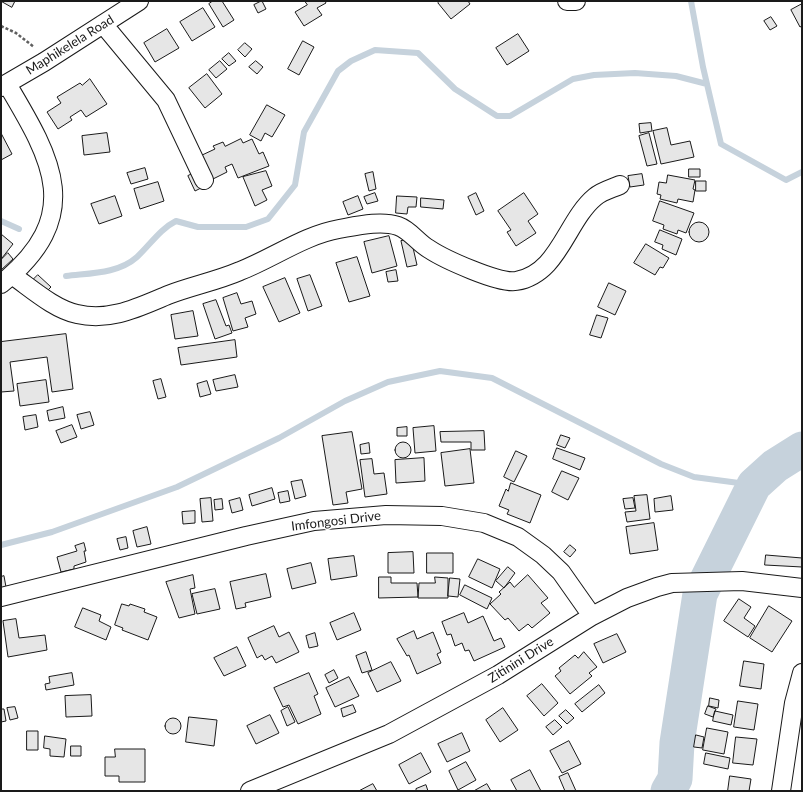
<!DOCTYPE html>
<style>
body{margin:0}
#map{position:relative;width:803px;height:792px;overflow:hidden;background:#fff;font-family:Lato,sans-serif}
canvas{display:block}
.frame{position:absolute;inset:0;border:2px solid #1a1a1a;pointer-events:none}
</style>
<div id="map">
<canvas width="803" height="792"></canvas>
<div class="frame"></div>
</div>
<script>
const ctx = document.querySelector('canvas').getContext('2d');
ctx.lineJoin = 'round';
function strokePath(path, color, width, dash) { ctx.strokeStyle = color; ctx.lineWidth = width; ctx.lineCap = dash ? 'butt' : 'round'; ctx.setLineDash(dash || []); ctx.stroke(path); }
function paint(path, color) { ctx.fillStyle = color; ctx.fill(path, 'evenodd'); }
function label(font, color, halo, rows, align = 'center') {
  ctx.font = font + ' Lato,sans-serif'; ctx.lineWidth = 3; ctx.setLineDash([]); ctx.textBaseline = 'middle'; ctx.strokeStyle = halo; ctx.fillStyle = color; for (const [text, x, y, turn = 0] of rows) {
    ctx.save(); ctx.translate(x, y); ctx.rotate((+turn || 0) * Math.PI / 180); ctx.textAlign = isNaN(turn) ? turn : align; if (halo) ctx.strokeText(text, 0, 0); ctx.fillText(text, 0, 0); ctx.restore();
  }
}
const stream = new Path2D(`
 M691,1L703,67L721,144L786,180L802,172
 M1,221L19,229
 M66,276C89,273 118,274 137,257C150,245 160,229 176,221L198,227H246L268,219L295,185L304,132L338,71L351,61L375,50L418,53L455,89L497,116H510L573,79L594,75L635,73L676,76L707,84
 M1,545L52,532L177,487L279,438L345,401L388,382L440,371L492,378L661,464L694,477L754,485`);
const river = new Path2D(`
 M668,791L675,779L677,743L700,594L754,485L775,466L802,449`);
const building = new Path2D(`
 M1,1H15L12,7Z
 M213,1H222L234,20L223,27L209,4Z
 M262,1L266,9L258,13L254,5Z
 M305,1H325L326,3L317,8L322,15L304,26L295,12L307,5Z
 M440,1H468L470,4L451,19L438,3Z
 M802,4V26L800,27L791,10Z
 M203,8L215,27L192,41L180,22Z
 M771,17L777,26L770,30L764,21Z
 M167,29L179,48L155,62L144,43Z
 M518,34L529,51L507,65L496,48Z
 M303,41L314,47L299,75L288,69Z
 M245,43L252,49L245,57L238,50Z
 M229,53L236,61L229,66L222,59Z
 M220,61L227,69L216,78L209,70Z
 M256,61L263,67L257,74L249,67Z
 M207,74L222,94L205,108L189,88Z
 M90,79L107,104L86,117L81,110L70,117L72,120L58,129L47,112L61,103L57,97L80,83L82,85Z
 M267,105L285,115L272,137L265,133L261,141L250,135Z
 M651,123L652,131L640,133L639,124Z
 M667,128L671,145L690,141L694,157L661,164L653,131Z
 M107,133L110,152L84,155L82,136Z
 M649,133L657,164L647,166L639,136Z
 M2,135L12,154L1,160V136Z
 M241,139L243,143L252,139L259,154L263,152L269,166L238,178L232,164L225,167L227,172L211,180L200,156L215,149L213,146L223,142L225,146Z
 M145,168L148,179L131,184L127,173Z
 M689,169H700V177H689Z
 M266,171L272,186L262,190L267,200L255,206L243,177Z
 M373,172L376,189L369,191L365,174Z
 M194,173L201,188L195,191L188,176Z
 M642,174L644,185L630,187L628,176Z
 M668,175L695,180L693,189L695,190L693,202L678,199L677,203L660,199L661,195L657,194L659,182L666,183Z
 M696,181H706V191H696Z
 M158,182L164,201L140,209L134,189Z
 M375,193L378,201L367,204L364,197Z
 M476,193L484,211L476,215L468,197Z
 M524,193L538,214L528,221L536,233L516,246L507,232L511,230L498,211Z
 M115,196L122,216L99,224L91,204Z
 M358,196L363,209L348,215L343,202Z
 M397,196L417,197L416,207H408L407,214L396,213Z
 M421,198L444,200L443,209L421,207Z
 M660,201L694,213L686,233L678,230L677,234L663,229L664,225L653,221Z
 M689 232a10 10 0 1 1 20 0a10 10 0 1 1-20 0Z
 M660,230L682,239L676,255L662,249L663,245L655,242Z
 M1,234L13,244L2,258L1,257Z
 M389,236L397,266L372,273L364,242Z
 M411,239L417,265L407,267L401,241Z
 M646,244L669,258L663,268L660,267L655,275L634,263Z
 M8,253L13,259L1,270V260Z
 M357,257L370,296L349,302L336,263Z
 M396,270L398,281L388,282L386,272Z
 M38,275L51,287L44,294L31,282Z
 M310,275L322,306L308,311L297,279Z
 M285,278L300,313L279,322L263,287Z
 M609,283L626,291L615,315L598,307Z
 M237,293L241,304L252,301L256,314L245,318L248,327L233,331L223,298Z
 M216,300L226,326L229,325L232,333L215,339L203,304Z
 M193,311L198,336L175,339L171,315Z
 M597,315L608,318L601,338L590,335Z
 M66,334L73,389L52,392L47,357L10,362L14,391L1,392V342Z
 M235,340L237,357L181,365L178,348Z
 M235,375L238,387L216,391L213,380Z
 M161,379L166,397L158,399L153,381Z
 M46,380L49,402L20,406L17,384Z
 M207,381L211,394L200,397L197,384Z
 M63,407L65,418L49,421L47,411Z
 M90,412L94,425L81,429L77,415Z
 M36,415L38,427L25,430L23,417Z
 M72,425L77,437L61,443L56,431Z
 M434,426L436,451L415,453L413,428Z
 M407,427V436H397V428Z
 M484,431L485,450H471V442H441L440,432Z
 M352,432L362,489L346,492L348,503L333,505L322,436Z
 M561,435L570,438L565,448L557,445Z
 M395 450a8 8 0 1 1 16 0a8 8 0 1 1-16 0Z
 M369,443L370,453L361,454L360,445Z
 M557,448L585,458L580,470L553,459Z
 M470,449L474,483L445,486L441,453Z
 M516,451L527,456L514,482L504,477Z
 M424,458L425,481L396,483L395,460Z
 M372,459L374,474L384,473L387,494L365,497L360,460Z
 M562,471L579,478L568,500L552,492Z
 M302,480L306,496L295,499L291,482Z
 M511,483L541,495L530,523L507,514L509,510L499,506L506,489L508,491Z
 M272,488L275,499L252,506L249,495Z
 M288,491L290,501L280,503L278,493Z
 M647,495L650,519L627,522L625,512L636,511L634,496Z
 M671,496L673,510L655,512L654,499Z
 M211,498L213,521L202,522L200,499Z
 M240,498L243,510L232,513L229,501Z
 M633,498L635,508L625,509L623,499Z
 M222,499L223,509L215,510L214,500Z
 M195,511V523L183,524L182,512Z
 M654,523L658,550L630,554L626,527Z
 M147,527L151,544L137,547L133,531Z
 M126,537L128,548L120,550L117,539Z
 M84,543L86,551H84L86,562L74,566V569L61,572L57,557L77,551L75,546Z
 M570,545L576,550L570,557L564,552Z
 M413,552L414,573H388V553Z
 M427,553H453V573H427Z
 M766,555L802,558V567L765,565Z
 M354,556L357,576L331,580L328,559Z
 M478,559L500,569L492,588L469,577Z
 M311,563L316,583L292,589L287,569Z
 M508,567L515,573L504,588L496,581Z
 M266,574L271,597L245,603L246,607L236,609L230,582Z
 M193,575L195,588L190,589L195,614L179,618L166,582Z
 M528,575L548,598L541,603L550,613L532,628L528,624L519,631L508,618L505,620L490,604L501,594L499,592L510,582L514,587Z
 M4,576L6,587L1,589V577Z
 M379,577H391V583H417L418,597L379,598Z
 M435,577L448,578V598H418L419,583H435Z
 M450,578L460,579L458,597L448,596Z
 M465,585L492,598L487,609L460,595Z
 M215,589L220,609L197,614L192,594Z
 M739,599L751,607L744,618L755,626L748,637L724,621Z
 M122,604L129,606L130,604L145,609L144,612L157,617L148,640L122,630L123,628L115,625Z
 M769,606L792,621L772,652L750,638Z
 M83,608L101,615L99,621L111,627L106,640L75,627Z
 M354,613L361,630L337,640L330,623Z
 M464,613L468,623L483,616L494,641L501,638L505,647L474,661L469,650L465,651L462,643L455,646L451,634L447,635L442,622Z
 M16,619L19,638L45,635L47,650L8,657L3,621Z
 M274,626L279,637L289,632L299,652L276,663L272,656L265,660L262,655L257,658L248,638Z
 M414,631L417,639L433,632L441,652L437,654L441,663L417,674L409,655L407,656L397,639Z
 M315,633L318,646L309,648L306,636Z
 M617,634L626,652L603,663L594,644Z
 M237,647L246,666L224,676L214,658Z
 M366,652L372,670L362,673L356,656Z
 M584,652L597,667L589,673L592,676L570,694L555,676L561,671L559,668L575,655L578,658Z
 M744,661L764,664L761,689L740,686Z
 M391,662L401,681L377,692L368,673Z
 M334,670L338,678L329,683L325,675Z
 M72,673L74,685L46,690L45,684L50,683L49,677Z
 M309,673L318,694L314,696L321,714L298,724L289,705L283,707L274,688Z
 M349,677L359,696L335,707L326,688Z
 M542,684L558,703L544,716L527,696Z
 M599,685L605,693L582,712L575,704Z
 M91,695L92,716L66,717L65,696Z
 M710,698L719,700L718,708L709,706Z
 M738,701L758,704L754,730L734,727Z
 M353,705L356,712L343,717L341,709Z
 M708,706L716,709L713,717L705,714Z
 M15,707L18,718L10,720L7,708Z
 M288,707L295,722L287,726L281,711Z
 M503,708L518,730L500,742L486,720Z
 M1,709H4L6,721L1,722Z
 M566,710L574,718L567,724L559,716Z
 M715,711L733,715L731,725L713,721Z
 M270,715L279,733L256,744L247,726Z
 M189,717L217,720L214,746L186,742Z
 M165 726a8 8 0 1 1 16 0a8 8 0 1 1-16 0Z
 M555,720L562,727L553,735L546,727Z
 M707,728L728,732L724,754L703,750Z
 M27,731H38V750H27Z
 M462,733L470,751L447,762L438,744Z
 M696,735L704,737L702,748L694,747Z
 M45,736L66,739L64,757L50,756V749L44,748Z
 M736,737L757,739L753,765L733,763Z
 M569,741L581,764L562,773L550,751Z
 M71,746H81V756H71Z
 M115,749H145V782H119V776H105V757H115Z
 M421,753L431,772L409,784L399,765Z
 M706,753L730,758L728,769L704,764Z
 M466,762L476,780L458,790L449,771Z
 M530,770L541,791H517L511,780Z
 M568,773L576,791H565L559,777Z
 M730,776L751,779L749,791H728Z
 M373,784L377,791H359Z
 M487,784L491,791H474Z
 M426,785L428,791H416V789Z`);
const path = new Path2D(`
 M1,26L16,33L34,47`);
const street = new Path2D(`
 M567,1H576
 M103,24L166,100L204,180
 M1,87L44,62L139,1
 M12,275C32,289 54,309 77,314C110,322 139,307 168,295C191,286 217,281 240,271C273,258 305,235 339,229C356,226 381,220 398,226C410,230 418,243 429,249C444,259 499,284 516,281C559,274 566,221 595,197C602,191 611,189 620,185
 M1,284C85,216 53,161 7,84
 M1,597L246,536L314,521L386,515L442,516L484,523L518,537L543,555L561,572L592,616
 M250,791L389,734L498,675L592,616L627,598L657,587L672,583L742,581L802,588
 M781,791L794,703L802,673`);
const streetNames = [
 ["Maphikelela Road",70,45,-32],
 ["Imfongosi Drive",336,521,-7],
 ["Zitinini Drive",521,660,-32]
];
strokePath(stream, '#c6d2dc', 6);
strokePath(river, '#c6d2dc', 35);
paint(building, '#e6e6e6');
strokePath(building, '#1a1a1a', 1);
strokePath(street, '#1a1a1a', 20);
strokePath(path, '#5f5f5f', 2.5, [3, 2]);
strokePath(street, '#fff', 18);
label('13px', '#1a1a1a', '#fff', streetNames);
</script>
